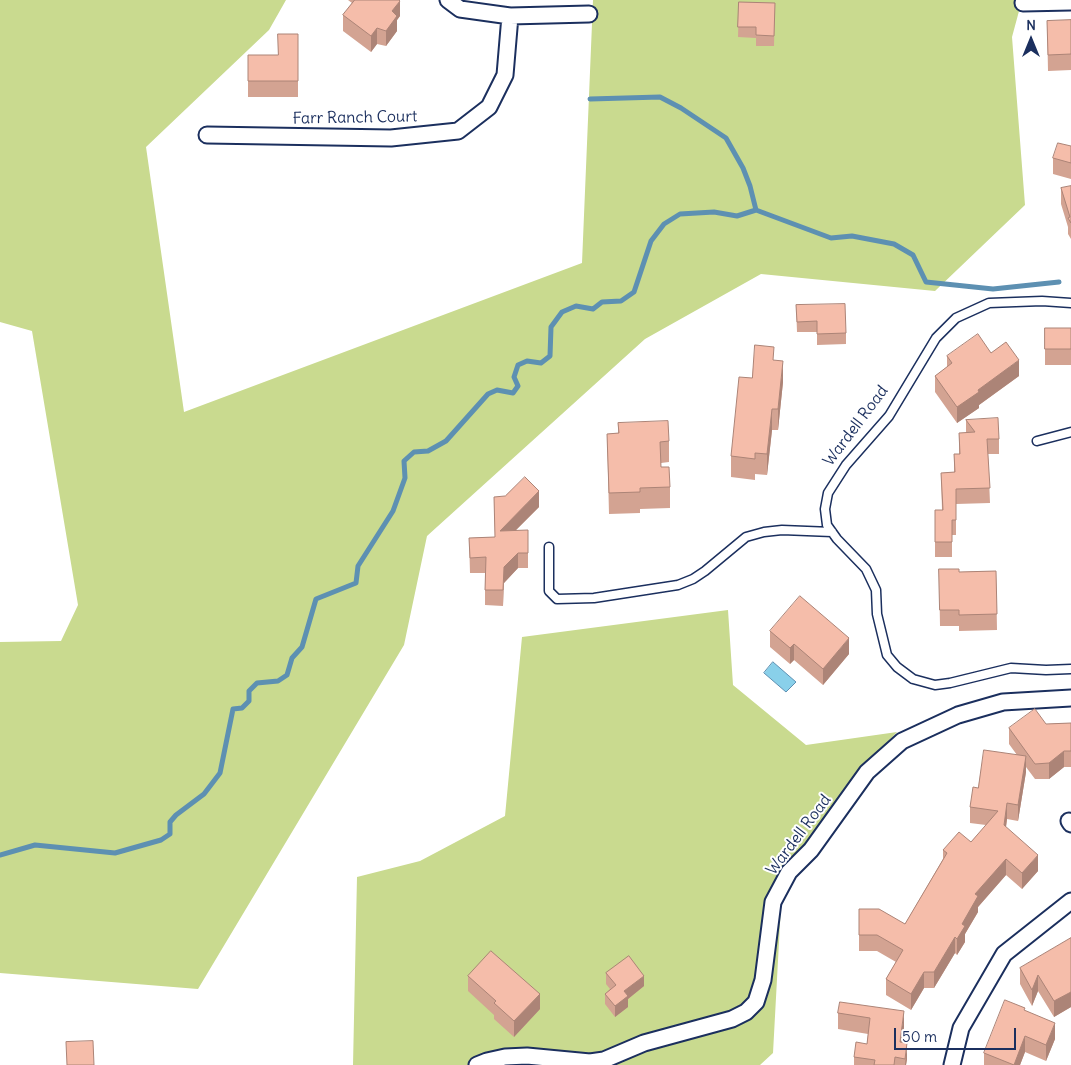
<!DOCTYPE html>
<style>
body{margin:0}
#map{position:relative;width:1071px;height:1065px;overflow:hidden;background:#fff;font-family:Delius,sans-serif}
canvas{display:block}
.north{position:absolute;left:1006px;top:15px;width:50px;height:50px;-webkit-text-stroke:4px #fff;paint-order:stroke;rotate:0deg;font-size:14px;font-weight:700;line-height:20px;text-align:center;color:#1b2f5e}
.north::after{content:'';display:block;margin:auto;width:18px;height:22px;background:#1b2f5e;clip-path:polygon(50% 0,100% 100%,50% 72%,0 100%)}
.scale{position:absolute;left:894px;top:1028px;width:122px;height:22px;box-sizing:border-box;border:2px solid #1b2f5e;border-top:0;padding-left:6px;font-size:15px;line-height:18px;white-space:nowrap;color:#1b2f5e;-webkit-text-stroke:4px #fff;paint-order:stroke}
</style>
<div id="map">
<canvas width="1071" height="1065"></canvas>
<div class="north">N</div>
<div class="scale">50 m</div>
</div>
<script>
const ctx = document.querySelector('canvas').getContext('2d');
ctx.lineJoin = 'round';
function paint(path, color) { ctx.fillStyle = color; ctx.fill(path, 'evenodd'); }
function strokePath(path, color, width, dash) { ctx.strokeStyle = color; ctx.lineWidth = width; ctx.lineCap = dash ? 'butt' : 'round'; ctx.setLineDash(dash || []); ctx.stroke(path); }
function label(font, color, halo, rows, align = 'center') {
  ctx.font = font + ' Delius,sans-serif'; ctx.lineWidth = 4; ctx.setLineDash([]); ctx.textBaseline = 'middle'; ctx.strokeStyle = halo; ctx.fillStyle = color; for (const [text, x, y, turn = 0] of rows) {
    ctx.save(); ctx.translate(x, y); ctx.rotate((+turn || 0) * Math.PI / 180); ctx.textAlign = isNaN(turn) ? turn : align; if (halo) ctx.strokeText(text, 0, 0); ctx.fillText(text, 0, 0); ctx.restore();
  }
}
const green = new Path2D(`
 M0,0H286L269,30L146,147L184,412L582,263L593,0H1022L1012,37L1025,205L935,291L761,274L645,339L427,536L404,645L198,989L0,973V642L61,641L78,605L32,331L0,322Z
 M728,610L733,685L806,745L897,732L861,770L805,845L783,868L773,1053L760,1065H353L357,877L420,861L505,816L522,637Z`);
const water = new Path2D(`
 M773,662L796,682L786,692L764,673Z`);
const stream = new Path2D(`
 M590,99L660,97L681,108L726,138L743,168L750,186L756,210
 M0,855L35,845L115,853L161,840L170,834V822L176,815L204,794L220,773L233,709L242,708L249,701V691L257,683L278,681L287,675L292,658L302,647L316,599L356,583L358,566L393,511L405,478L404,461L414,452L428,451L446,441L488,394L497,390L513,393L518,386L514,377L518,365L527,361L541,363L550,356L551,327L562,312L576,306L593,309L602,302L621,301L634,292L651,241L664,224L680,214L714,212L737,216L756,210L831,238L852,236L894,244L913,255L926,282L993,289L1059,282`);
const service = new Path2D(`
 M1071,303L1042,301L989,303L956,318L936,338L889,416L846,465L828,493L825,509L827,525L837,539L866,569L876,590L877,614L887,655L897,667L913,679L935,685L950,683L1011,668L1046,670L1071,669
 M1037,441L1071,432
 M549,547V591L557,599L594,598L678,585L693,579L705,571L746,537L764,532L782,530L832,532`);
const minor = new Path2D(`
 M448,0L460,9L510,16L589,14
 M1023,3L1071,2
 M207,135L391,138L458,131L489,107L505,75L510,16
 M1069,821L1071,824
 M477,1065L487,1061L505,1057L527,1056L590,1062L604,1060L644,1043L732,1019L746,1012L756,1002L763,980L773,902L789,872L811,850L867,772L902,741L958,715L1003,702L1071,698
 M952,1065L961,1028L1004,954L1071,901`);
const wall = new Path2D(`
 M348,0H399L400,16L397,20V31L386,46L377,44L371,52L343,31V15L352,3Z
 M739,2L775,3L774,46H756V38L738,37Z
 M1071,20V70L1048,71L1047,21Z
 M298,34V97H248V55H278Z
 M1071,146V179L1053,174V158Z
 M1071,186V239L1068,234V227L1061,204V188Z
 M796,305L846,333V344L817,345V332H797Z
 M1045,328H1071V365H1045Z
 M991,353L1019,376L979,405V408L957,423L935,392V376L947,367V356Z
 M774,360L783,382L778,430H772L767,475L755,474V480L731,477V456L752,378Z
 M966,420L999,439V454H988L990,503L956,504V535H952V557H935V510H942L941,473L954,472V454H959V433H966Z
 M618,423L669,441V462L661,463V467L670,487V508L640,509V513L609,514L607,434L618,433Z
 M494,497L539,507L516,530L528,553V568H518L504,583L503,606L485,605V573H470L469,538L495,537Z
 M939,569L959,572L996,571L997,630L959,631V626H940Z
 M770,631L849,654L823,685L794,660L790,664L770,647Z
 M1071,723V767H1064L1049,779H1035L1026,767V772L1018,821L1007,819L1006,827L1038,871L1022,889L1006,875L978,907V912L965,934V942L957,955L955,953L934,988H924L911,1010L886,995V979L896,962L877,951H859V909L905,924L943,859V850L971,842L986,825L970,823V807L978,788L1017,755L1009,744V728L1046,724Z
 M1071,938V1007L1054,1017L1038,991L1032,1006L1020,984V968Z
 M606,973L644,986L628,999V1007L615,1017L605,1004V994L610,989L606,984Z
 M468,976L540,1009L514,1037L494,1019V1015L468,991Z
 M840,1002L904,1027L902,1042L907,1059L906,1065H854V1057L867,1044L868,1034L838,1029V1013Z
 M1025,1011L1055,1039L1046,1061L1025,1052L1020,1065H984V1053Z`);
const shadedWall = new Path2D(`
 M400,1V16L397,20V31L386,46V31L392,11Z
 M377,28V44L371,52V36Z
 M1019,360V376L979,405V408L957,423V407L978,390Z
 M783,361V382L778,430V409Z
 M772,409V430L767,475V454Z
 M539,491V507L500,546V531Z
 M518,553V568L504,583L503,606L504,567Z
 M849,638V654L823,685V669Z
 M794,644V660L790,664V648Z
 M1064,751V767L1049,779V763Z
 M1026,756V772L1018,821V805Z
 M1007,803V819L1004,841V825Z
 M1038,855V871L1022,889V873Z
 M1006,859V875L978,907V912L965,934V942L957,955V939L962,924L975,894Z
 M955,937V953L934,988V972Z
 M924,972V988L911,1010V994Z
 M1038,975V991L1032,1006V990Z
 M644,976V986L628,999V1007L615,1017V1006L624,991Z
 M1071,992V1007L1054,1017V1001Z
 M540,994V1009L514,1037V1021Z
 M904,1011V1027L900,1058V1042Z
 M1055,1023V1039L1046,1061V1045Z
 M1025,1036V1052L1020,1065H1014Z
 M907,1043V1059L906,1065H905Z`);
const building = new Path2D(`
 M355,0H399L400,1L392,11L397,16L386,31L377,28L371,36L343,15Z
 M739,2L775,3L774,36L756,35V27H738Z
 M1071,20V54L1048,55L1047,21Z
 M278,34H298V81H248V55H278Z
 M1058,143L1071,146V163L1053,158Z
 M1071,186V223L1068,218L1070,217L1061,188Z
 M845,304L846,333L817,334V321L797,322L796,305Z
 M1045,328H1071V349H1045Z
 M978,334L991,353L1006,342L1019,360L978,390L979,392L957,407L935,376L952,363L947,356Z
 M755,345L774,347L773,360L783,361L778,409H772L767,454L755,453V459L731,456L739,377L752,378Z
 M998,418L999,439H987L990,488L956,489V520H952V542H935V510H943L941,473L955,472L954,454H960L959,433L975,432L966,420Z
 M668,421L669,441L660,442L661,467H669L670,487L640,488V492L609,493L607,434L619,433L618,423Z
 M525,477L539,491L500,531L528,530V553H518L504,567L503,590H485L486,557L470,558L469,538L495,537L494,497L505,496Z
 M939,569H959V572L996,571L997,614L959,615V610H940Z
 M800,596L849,638L823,669L794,644L790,648L770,631Z
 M1035,709L1046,724L1071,723V751H1064L1049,763L1035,764L1009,728Z
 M984,750L1026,756L1018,805L1007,803L1004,825L1038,855L1022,873L1006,859L975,894L978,896L962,924L965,926L957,939L955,937L934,972H924L911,994L886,979L903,950L877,935H859V909H879L905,924L947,853L943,850L959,832L971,842L998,811L970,807L973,787L978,788Z
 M1071,938V992L1054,1001L1038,975L1032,990L1020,968Z
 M491,951L540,994L514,1021L494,1003L496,1001L468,976Z
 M629,956L644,976L624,991L628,996L615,1006L605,994L616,985L606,973Z
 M1005,1000L1025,1008L1024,1010L1055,1023L1046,1045L1025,1036L1014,1065L984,1053Z
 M840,1002L904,1011L900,1042L907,1043L905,1059L895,1057L894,1065H874L875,1060L854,1057L856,1042L867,1044L870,1018L838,1013Z
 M93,1041L94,1065H67L66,1042Z`);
const streetNames = [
 ["Farr Ranch Court",355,118,-1],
 ["Wardell Road",856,426,-53],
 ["Wardell Road",799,835,-53]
];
paint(green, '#c9da8f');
paint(water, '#89d0ea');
strokePath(water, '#5d90b2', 1);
strokePath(stream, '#5d90b2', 5);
strokePath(service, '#1b2f5e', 11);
strokePath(minor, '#1b2f5e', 19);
strokePath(service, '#fff', 8);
strokePath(minor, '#fff', 15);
paint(wall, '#d3a392');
paint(shadedWall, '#ac8477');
paint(building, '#f5bdaa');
strokePath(building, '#ac8477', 1);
label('16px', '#1b2f5e', '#fff', streetNames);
</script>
